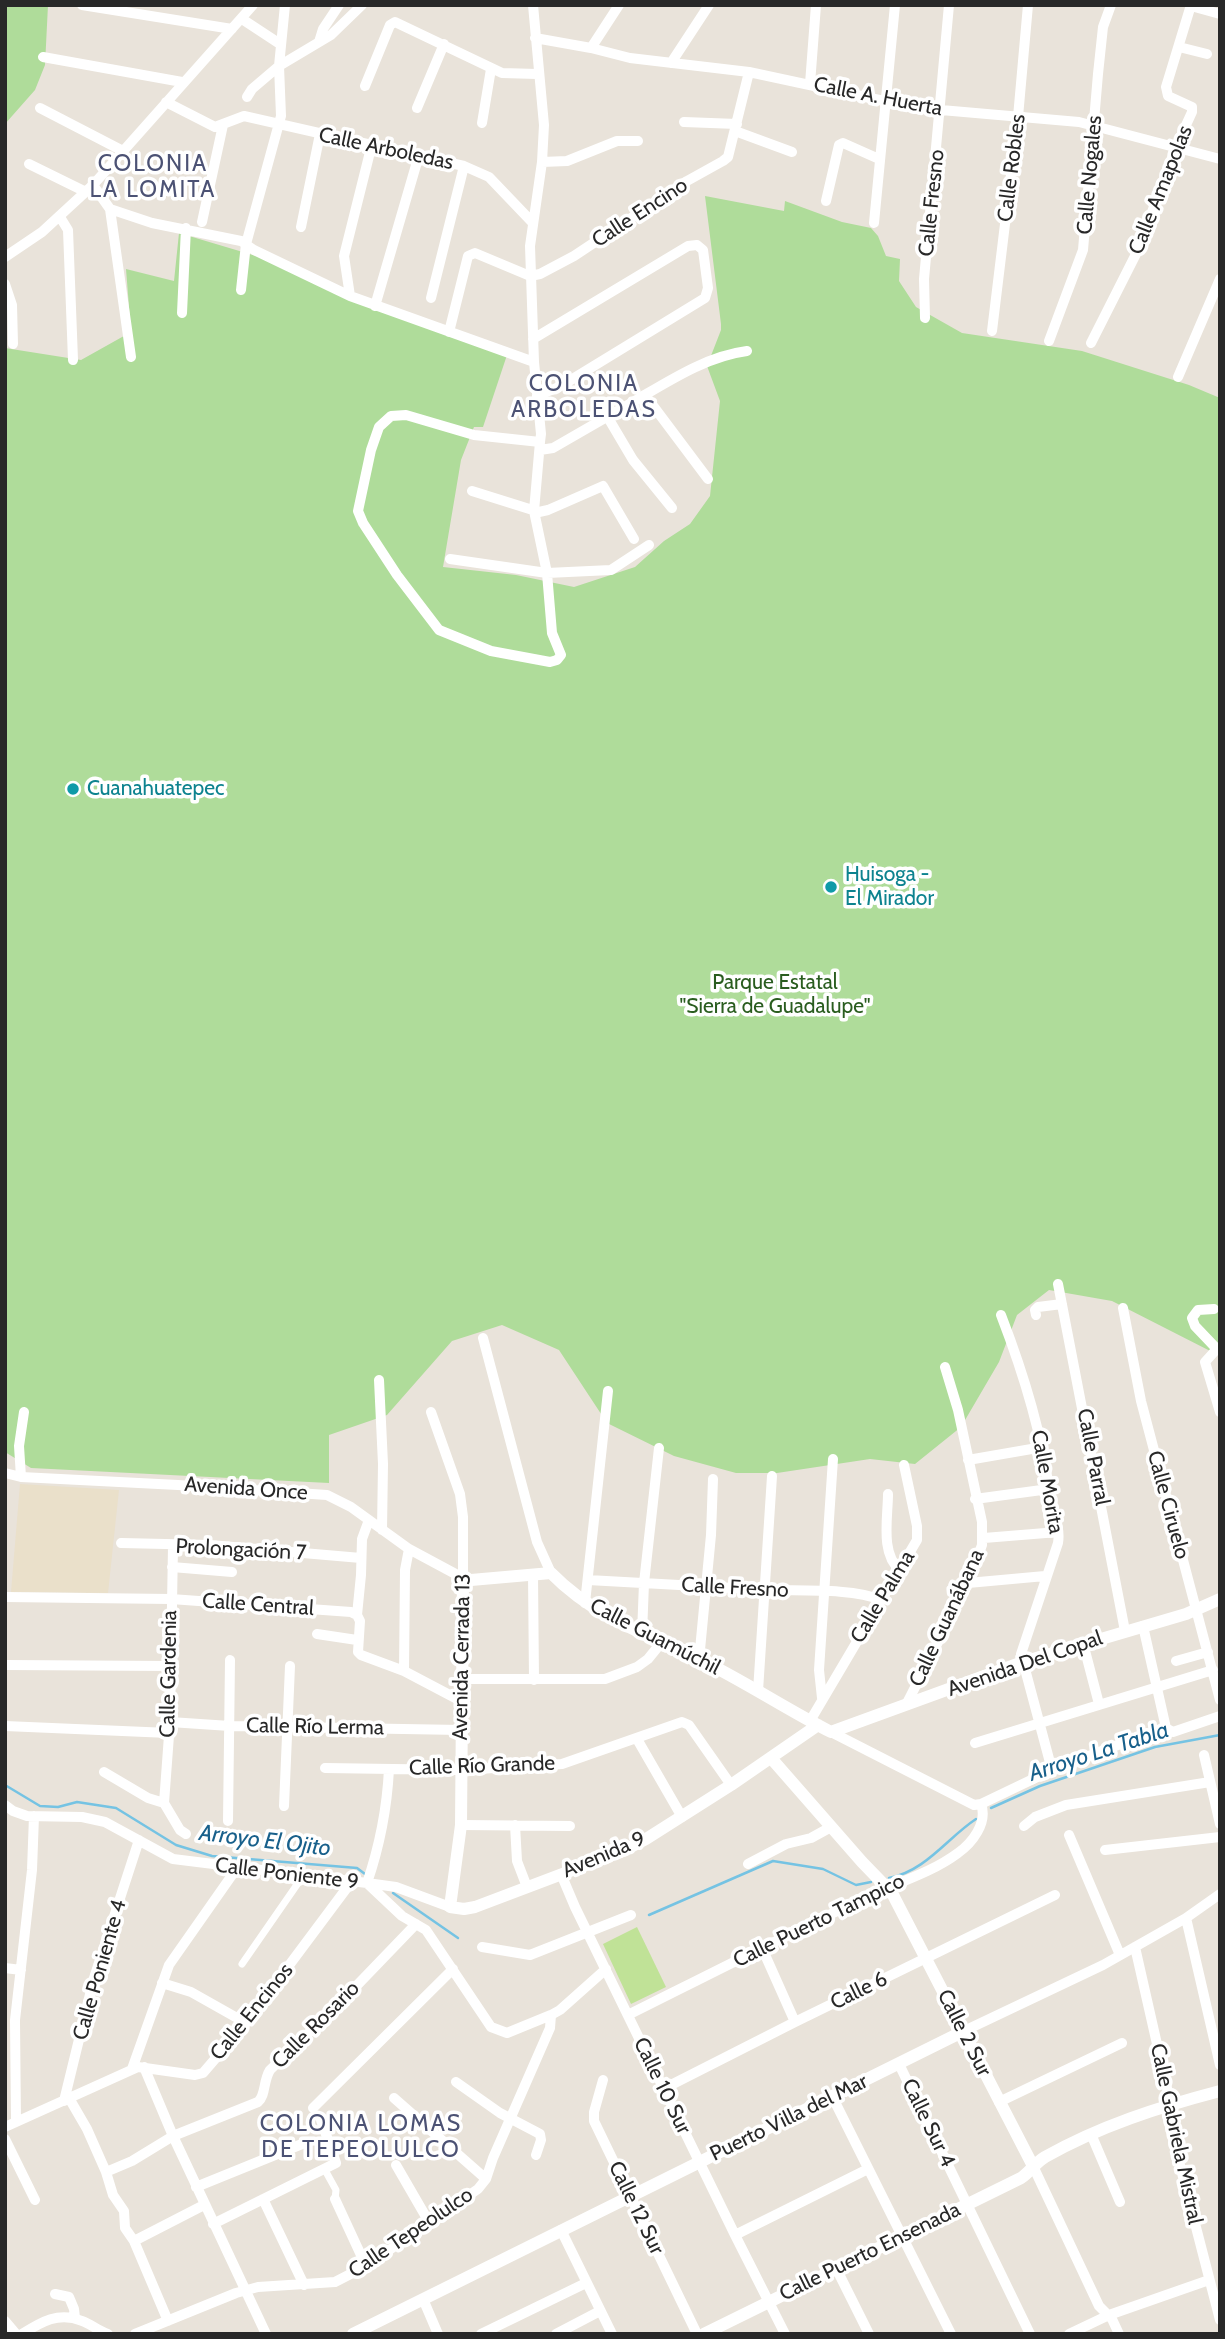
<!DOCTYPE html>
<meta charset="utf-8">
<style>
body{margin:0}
#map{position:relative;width:1225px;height:2339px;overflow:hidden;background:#e9e3da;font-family:Cabin,sans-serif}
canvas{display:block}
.frame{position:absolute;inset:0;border:7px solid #282828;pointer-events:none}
</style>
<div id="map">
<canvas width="1225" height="2339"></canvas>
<div class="frame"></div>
</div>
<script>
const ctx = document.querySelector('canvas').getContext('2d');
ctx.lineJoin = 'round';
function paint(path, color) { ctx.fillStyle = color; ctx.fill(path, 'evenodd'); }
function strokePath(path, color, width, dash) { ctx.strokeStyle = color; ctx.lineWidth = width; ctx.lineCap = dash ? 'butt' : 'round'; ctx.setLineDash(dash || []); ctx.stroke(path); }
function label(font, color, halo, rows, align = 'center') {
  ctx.font = font + ' Cabin,sans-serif'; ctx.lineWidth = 7; ctx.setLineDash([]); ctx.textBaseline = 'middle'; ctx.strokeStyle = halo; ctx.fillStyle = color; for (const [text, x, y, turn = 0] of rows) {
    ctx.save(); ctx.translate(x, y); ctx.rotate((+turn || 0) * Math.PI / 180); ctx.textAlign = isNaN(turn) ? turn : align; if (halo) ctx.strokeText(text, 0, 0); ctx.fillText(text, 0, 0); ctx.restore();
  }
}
const education = new Path2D(`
 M20,1484L119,1490L108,1593L11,1592Z`);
const green = new Path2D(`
 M5,5H48L45,65L35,90L5,124Z
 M705,196L784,211L785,201L842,222L871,228L878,236L886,256L900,259L899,281L916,307L962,333L1082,351L1189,385L1220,398V1356L1112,1301L1049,1290L1017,1315L999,1362L961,1427L915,1464L870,1459L777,1473H736L674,1456L607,1423L559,1350L502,1325L452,1341L387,1415L329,1435V1483L31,1468L5,1452V348L81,360L131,332L126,269L174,281L179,233L283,264L373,303L509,349L483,427H474L461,460L443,567L516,575L574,587L635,567L664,541L690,524L710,496L720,401L707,366L721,330V324Z`);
const pitch = new Path2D(`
 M637,1927L666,1987L631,2004L603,1944Z`);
const stream = new Path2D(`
 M5,1785L40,1806L58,1807L77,1802L116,1808L176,1845L212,1856L357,1868L365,1874
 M991,1808L1040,1786L1155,1747L1220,1735
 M889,1878C926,1871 947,1838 976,1819
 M393,1893L458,1938
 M649,1915L773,1861L823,1869L856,1885L871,1882`);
const pedestrian = new Path2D(`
 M242,1964L303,1876
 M325,2170L336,2190L335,2199`);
const minor = new Path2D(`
 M82,5L232,29
 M533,5L544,125L542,162L530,246L534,362L541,434L540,442L534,511L547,573L552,633L561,655L557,660L550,662L491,651L439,630L397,575L363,523L358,511L371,450L379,427L391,416L406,415L474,435L540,442
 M1191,6L1220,14
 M242,19L280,44
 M535,38L591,48L630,58L749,72L884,101L941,110L1079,122L1220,159
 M319,42L323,29L339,5
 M1179,47L1207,54
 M591,48L619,5
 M43,57L182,82
 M671,63L709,5
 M810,84L816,5
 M365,86L390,25L395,22L502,73L537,74
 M247,97L252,89L279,66L331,35L362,5
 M166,102L215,127L244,116L464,166L489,177L532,222
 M40,108L123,151
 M417,108L444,44
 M684,122L737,124
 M482,123L491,69
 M735,131L792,152
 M542,162L567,161L617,141H638
 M29,164L86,192
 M93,185L110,209L152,223L241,241L254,250L350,296L534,362
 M826,201L839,145L843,143L879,159
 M110,209L131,357
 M60,217L68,230L73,360
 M202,222L223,125
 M874,223L895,5
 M301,227L320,134
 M5,257L42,232L93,185L253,5
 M5,284L12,305L13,344
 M241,290L246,244L281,116L279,66L285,5
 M350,296L344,256L372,144
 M431,298L464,166
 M375,306L419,155
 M182,313L186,228
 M925,318L924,279L949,5
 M992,331L1018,117L1028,5
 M449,332L468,256L475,253L530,276L540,274L574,256L687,181L723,161L728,157L749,72
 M533,339L688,246L697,245L703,250L708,288L705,298L561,386L537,396
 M1049,341L1083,250L1098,74L1103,27L1111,5
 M1091,343L1138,250L1176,147L1192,112V107L1168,96L1166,87L1191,5
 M1178,377L1220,279
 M645,395L708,479
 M607,416L633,460L672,508
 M540,450L553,448C582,431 610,415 638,399C672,379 708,356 747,351
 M472,491L539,512L548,510L603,486L634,539
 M450,559L547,573L611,570L649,545
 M1058,1284L1125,1631
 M1123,1308L1141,1401L1220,1700
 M1214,1309L1198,1310L1192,1318L1195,1326L1215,1347V1351L1205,1362L1220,1412
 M1001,1315C1023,1372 1041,1429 1049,1489C1051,1506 1061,1526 1058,1543L1021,1654L1052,1770
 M1036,1315L1035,1310L1038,1307L1062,1304
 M483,1338L537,1542L551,1573
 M379,1380L383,1464L382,1530
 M968,1460L1043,1447
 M5,1473L21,1477L178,1485L327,1495L351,1507L409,1549L463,1578V1517L460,1494L431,1412
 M21,1477L19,1446L24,1412
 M888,1494C888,1517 880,1554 900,1570
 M975,1499L1049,1489
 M369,1520L362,1539L361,1575L357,1615L360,1621L358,1652L361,1655L404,1671L461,1701
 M984,1538L1058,1532
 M121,1543L210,1545L361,1558
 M172,1567L232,1572
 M533,1575L534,1680
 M588,1580C649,1583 709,1587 770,1590C801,1591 854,1588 881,1600
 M968,1583L1045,1576
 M5,1597L171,1599L351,1612L357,1615
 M585,1603L608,1391
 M1143,1626L1166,1728
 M317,1634L357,1640
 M642,1634L644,1583L659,1448
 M1083,1643L1099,1704
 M699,1660L711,1535L713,1479
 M1176,1661L1208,1652
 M5,1665L169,1666
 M404,1671L405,1570L409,1549
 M461,1679H605L637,1667L648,1659L661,1643
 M758,1691L772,1476
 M822,1698L819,1670L833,1459
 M906,1705L968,1583L982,1545V1522L958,1410L945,1367
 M810,1721L917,1540V1526L904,1465
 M170,1722L230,1726L461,1730
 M5,1726L169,1733
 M831,1732L974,1805L981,1804L1052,1770L1152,1732L1166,1728L1173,1732L1220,1716
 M637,1739L682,1817
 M975,1743L1213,1670
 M1204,1755L1220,1824
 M325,1768L461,1770L562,1764L682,1722L689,1725L731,1785
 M389,1769C387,1809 380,1845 367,1883L396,1887L450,1907
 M104,1772L148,1798L164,1803L180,1830L186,1834
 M164,1803L170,1722L173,1546
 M5,1805L13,1811L27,1816L82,1817L105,1822L173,1859L367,1883L402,1916L426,1930L491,2027L507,2033L551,2015
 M284,1806L290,1666
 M228,1821L230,1660
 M461,1825L570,1826
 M515,1825L517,1861L527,1887
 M1024,1826L1035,1817L1066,1805L1210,1782
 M1069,1835L1120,1955
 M1105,1850L1220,1837
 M748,1864L786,1844L811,1838L831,1827
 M561,1874L575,1907L735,2235L785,2334
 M1186,1918L1220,2065
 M482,1947L530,1955L631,1915
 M1135,1947L1169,2097L1167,2115L1220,2320
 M762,1948L795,2022
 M5,1968L21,1970
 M162,1983L191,1992L246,2023
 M628,2015C706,1976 783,1937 862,1899C893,1884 930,1874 958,1853C972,1843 988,1823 981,1804
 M964,2031L1103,1965L1186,1918L1220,1894
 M899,2064L1030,2334
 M144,2067L173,2136L266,2334
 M132,2069L169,1965L237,1868
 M603,2080L594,2112V2121L697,2334
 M456,2082L500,2113L540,2134L541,2140L536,2155
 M663,2089L795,2022L1055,1895
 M832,2096L951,2334
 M69,2098L87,2129L106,2172L113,2195L124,2211L125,2228L134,2241L168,2321
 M394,2098L486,2179
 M64,2101L94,1978L139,1840
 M999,2102L1122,2043
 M313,2108L453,1969
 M16,2122L15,2020L32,1870L34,1816
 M5,2127L138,2067L195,2075L203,2073L246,2023L352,1881
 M1091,2134L1120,2202
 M5,2139L35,2200
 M396,2165L429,2222
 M1033,2166L1099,2306L1112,2319L1119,2334
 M106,2172L132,2161L173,2136L258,2102C266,2095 263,2081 270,2070L339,2004L416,1924
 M196,2187L302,2144
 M263,2199L304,2285
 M335,2199L366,2266
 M213,2224L336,2163L321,2120
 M561,2230L612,2334
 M735,2235L868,2169
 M134,2241L204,2205
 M836,2268L869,2334
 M55,2294L69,2297L74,2309L75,2318
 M423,2299L438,2334
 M5,2321L16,2334
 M22,2334C41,2322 59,2311 82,2321C91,2324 98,2331 108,2334
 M135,2334L236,2293L258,2287L335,2282L366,2266L478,2189L486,2179L493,2158L550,2028L551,2015L560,2010L606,1969
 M481,2334L586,2283
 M556,2334L600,2311
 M1069,2334L1109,2315L1209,2280`);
const tertiary = new Path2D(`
 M818,1725L731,1785L646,1839L623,1851L475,1907L464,1909L450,1907L461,1825L463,1578L471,1580L551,1573C593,1616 646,1635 699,1659C744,1681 786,1709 831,1732L1023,1662L1186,1614L1220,1599
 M771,1758L862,1862L892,1893L1033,2166
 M353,2334L964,2031
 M704,2334L1021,2178C1030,2172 1035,2163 1045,2157C1100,2126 1159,2107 1220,2091`);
const markers = [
 [73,789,7,"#0f9aa8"],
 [831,887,7,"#0f9aa8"]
];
const streetNames = [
 ["Calle A. Huerta",878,97,11],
 ["Calle Arboledas",386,149,12],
 ["Calle Robles",1012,168,-83],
 ["Calle Nogales",1090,175,-85],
 ["Calle Amapolas",1161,190,-68],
 ["Calle Fresno",932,203,-84],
 ["Calle Encino",640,213,-33],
 ["Calle Parral",1093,1457,79],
 ["Calle Morita",1047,1482,80],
 ["Avenida Once",246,1489,4],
 ["Calle Ciruelo",1168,1505,75],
 ["Prolongación 7",241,1550,3],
 ["Calle Fresno",735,1588,3],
 ["Calle Palma",883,1597,-59],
 ["Calle Central",258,1605,4],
 ["Calle Guanábana",947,1618,-65],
 ["Calle Guamúchil",655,1637,27],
 ["Avenida Cerrada 13",462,1657,-89],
 ["Avenida Del Copal",1025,1664,-19],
 ["Calle Gardenia",169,1674,-89],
 ["Calle Río Lerma",315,1727,1],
 ["Calle Río Grande",482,1766,-2],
 ["Avenida 9",604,1855,-23],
 ["Calle Poniente 9",287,1874,7],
 ["Calle Puerto Tampico",819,1921,-26],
 ["Calle Poniente 4",100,1970,-74],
 ["Calle 6",859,1991,-26],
 ["Calle Encinos",252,2012,-51],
 ["Calle Rosario",316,2025,-45],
 ["Calle 2 Sur",964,2033,63],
 ["Calle 10 Sur",662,2086,64],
 ["Puerto Villa del Mar",789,2118,-26],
 ["Calle Sur 4",928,2123,64],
 ["Calle Gabriela Mistral",1176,2134,78],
 ["Calle 12 Sur",636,2208,64],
 ["Calle Tepeolulco",411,2233,-34],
 ["Calle Puerto Ensenada",870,2252,-26]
];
const cultureNames = [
 ["Cuanahuatepec",87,789],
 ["Huisoga -",845,875],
 ["El Mirador",845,899]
];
const parkNames = [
 ["Parque Estatal",775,983],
 ["\"Sierra de Guadalupe\"",775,1007]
];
const neighbourhoodNames = [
 ["COLONIA",153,164],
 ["LA LOMITA",153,190],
 ["COLONIA",584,384],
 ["ARBOLEDAS",584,410],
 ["COLONIA LOMAS",361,2124],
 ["DE TEPEOLULCO",361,2150]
];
const waterNames = [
 ["Arroyo La Tabla",1099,1752,-18],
 ["Arroyo El Ojito",265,1841,7]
];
paint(education, '#eae0ca');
paint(green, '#afdc9a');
paint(pitch, '#c0e297');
strokePath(stream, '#75c3e3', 2.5);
strokePath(pedestrian, '#fff', 7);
strokePath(minor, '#fff', 10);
strokePath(tertiary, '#fff', 12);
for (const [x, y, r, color] of markers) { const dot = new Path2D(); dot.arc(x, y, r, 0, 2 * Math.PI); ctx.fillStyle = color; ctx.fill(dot); strokePath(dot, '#fff', 2.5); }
label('21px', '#282828', '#fff', streetNames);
label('21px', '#0d838f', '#fff', cultureNames, 'left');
label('21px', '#2a5d1f', '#fff', parkNames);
ctx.letterSpacing = '2px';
label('23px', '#4c5274', '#fff', neighbourhoodNames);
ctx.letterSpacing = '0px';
label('italic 23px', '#18608b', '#fff', waterNames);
</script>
